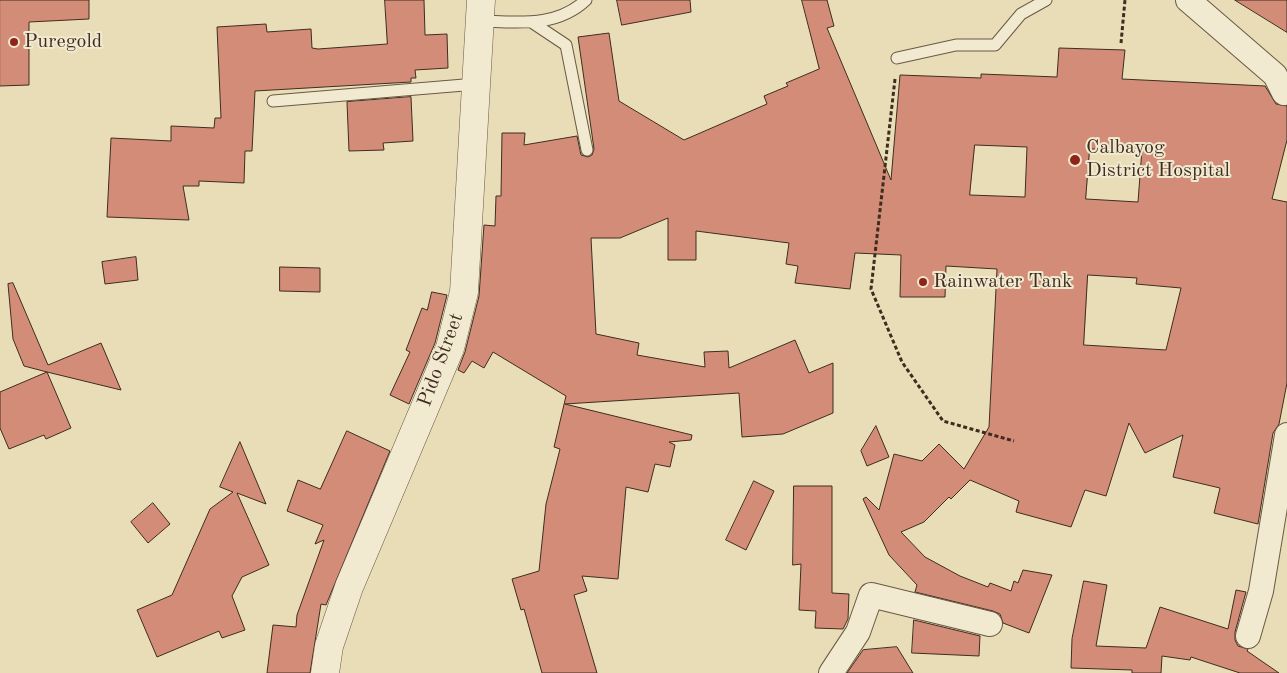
<!DOCTYPE html>
<style>
body{margin:0}
canvas{display:block;background:#e9ddb7}
</style>
<canvas width="1287" height="673"></canvas>
<script>
const ctx = document.querySelector('canvas').getContext('2d');
ctx.lineJoin = 'round';
function paint(path, color) { ctx.fillStyle = color; ctx.fill(path, 'evenodd'); }
function strokePath(path, color, width, dash) { ctx.strokeStyle = color; ctx.lineWidth = width; ctx.lineCap = dash ? 'butt' : 'round'; ctx.setLineDash(dash || []); ctx.stroke(path); }
function label(font, color, halo, rows, align = 'center') {
  ctx.font = font + ' "Old Standard TT",serif'; ctx.lineWidth = 4; ctx.setLineDash([]); ctx.textBaseline = 'middle'; ctx.strokeStyle = halo; ctx.fillStyle = color; for (const [text, x, y, turn = 0] of rows) {
    ctx.save(); ctx.translate(x, y); ctx.rotate((+turn || 0) * Math.PI / 180); ctx.textAlign = isNaN(turn) ? turn : align; if (halo) ctx.strokeText(text, 0, 0); ctx.fillText(text, 0, 0); ctx.restore();
  }
}
const building = new Path2D(`
 M0,0H89V19L29,22V85L0,86Z
 M385,0H424L425,35L447,34L448,68L415,70L416,78H411V82L255,91L252,151H245L244,183L199,181V186H183L189,220L107,217L111,138L171,141V126L214,128L215,118H221L217,27L266,24L267,32L311,29L312,48L318,49L387,44Z
 M617,0H690L691,12L622,25Z
 M802,0H827L834,26L827,28L891,180L900,75L981,78V74L1057,77L1059,48L1125,50L1122,79L1265,86L1276,104L1287,106V140L1272,199L1287,202V383L1279,424L1273,433L1258,524L1214,513L1220,488L1173,477L1183,435L1145,453L1129,423L1106,496L1085,490L1071,527L1016,512L1019,501L970,480L951,499L949,497L924,522L901,532L925,557L960,576L988,587L990,583L1011,591L1014,581L1018,583L1023,570L1052,575L1029,633L1003,623L1000,614L993,611L915,592L917,585L889,555L863,499L866,497L879,510L894,454L922,461L939,444L964,469L989,427L997,269L946,266L945,297H900L901,255L855,253L850,289L795,283L798,266L786,264L789,243L696,231V260H668V218L620,238H591L596,334L639,343L637,355L705,367L704,352L728,351L729,368L795,340L809,373L833,363V413L783,434L742,437L739,393L565,404L692,435L691,440L669,442L675,445L670,467L655,464L648,492L626,487L618,579L582,576L587,591L574,595L597,673H542L524,609L521,610L512,579L539,571L546,504L560,449L554,447L566,396L493,352L484,368L472,361L464,373L458,370L465,352L479,296L484,225L495,226L496,196H501L502,133H525L524,145L577,136L581,155L588,157L592,155L594,149L578,37L609,33L619,101L684,140L767,104L764,96L788,86L786,83L819,69ZM975,145L1027,147L1025,197L970,195ZM1090,149H1142L1138,202L1086,199ZM1088,275L1137,278L1136,284L1181,288L1166,350L1084,345Z
 M1235,0H1287V32Z
 M411,97L413,141L383,143L384,150L349,151L347,102Z
 M136,257L138,280L105,284L102,262Z
 M280,267L320,268V292L280,291Z
 M13,283L48,365L101,343L121,390L47,372L71,428L46,439L44,435L9,449L0,428V392L47,372L24,366L13,339L8,284Z
 M432,292L447,295L435,343L409,404L390,395L410,352L406,350L422,308L427,310Z
 M876,426L889,457L867,466L861,451Z
 M347,431L390,451L326,605L321,604L310,673H267L273,625L296,627L297,615L324,540L315,544L323,525L287,511L298,480L320,489Z
 M240,442L266,504L237,493L269,565L242,577L232,596L245,630L222,638L219,631L157,657L137,610L172,595L210,509L233,492L220,487Z
 M754,481L774,491L746,550L726,540Z
 M794,486H832V593L849,594L848,619L843,629L815,628L816,611L799,610L801,564L793,565Z
 M153,503L170,524L148,543L131,522Z
 M1084,581L1107,585L1096,646L1146,648L1160,607L1228,629L1236,590L1246,592L1235,632V640L1238,646L1248,649L1247,651L1279,673H1240L1191,657L1190,660L1162,656L1161,673H1132V670L1071,668L1072,639Z
 M914,620L980,636L979,656L912,653Z
 M897,647L913,673H847L863,650Z`);
const path = new Path2D(`
 M1121,43L1125,0
 M895,79L871,289L902,362L943,421L1014,441`);
const service = new Path2D(`
 M480,21C518,22 556,28 586,0
 M533,23L566,45L587,150
 M897,58L956,45H995L1021,14L1046,0
 M273,101L476,84`);
const minor = new Path2D(`
 M1188,0L1275,75L1284,93
 M1248,636L1261,591L1287,435
 M831,673L858,632L871,595L990,624`);
const tertiary = new Path2D(`
 M325,673L329,646L349,587L450,348L464,292L481,0`);
const markers = [
 [14,42,5,"#8f2418"],
 [1075,160,6,"#8f2418"],
 [923,282,5,"#8f2418"]
];
const poiNames = [
 ["Puregold",24,42],
 ["Calbayog",1086,148],
 ["District Hospital",1086,171],
 ["Rainwater Tank",933,282]
];
const streetNames = [
 ["Pido Street",441,360,-70]
];
paint(building, '#d38c78');
strokePath(building, '#3e2d1f', 1);
strokePath(service, '#695945', 13);
strokePath(minor, '#695945', 26);
strokePath(tertiary, '#695945', 29);
strokePath(path, '#3e2d1f', 3, [4, 2.5]);
strokePath(service, '#f1e9d0', 11);
strokePath(minor, '#f1e9d0', 24);
strokePath(tertiary, '#f1e9d0', 28);
for (const [x, y, r, color] of markers) { const dot = new Path2D(); dot.arc(x, y, r, 0, 2 * Math.PI); ctx.fillStyle = color; ctx.fill(dot); strokePath(dot, '#f1e9d0', 2); }
label('20px', '#3e2d1f', '#f1e9d0', poiNames, 'left');
label('20px', '#3e2d1f', '#f1e9d0', streetNames);
</script>
